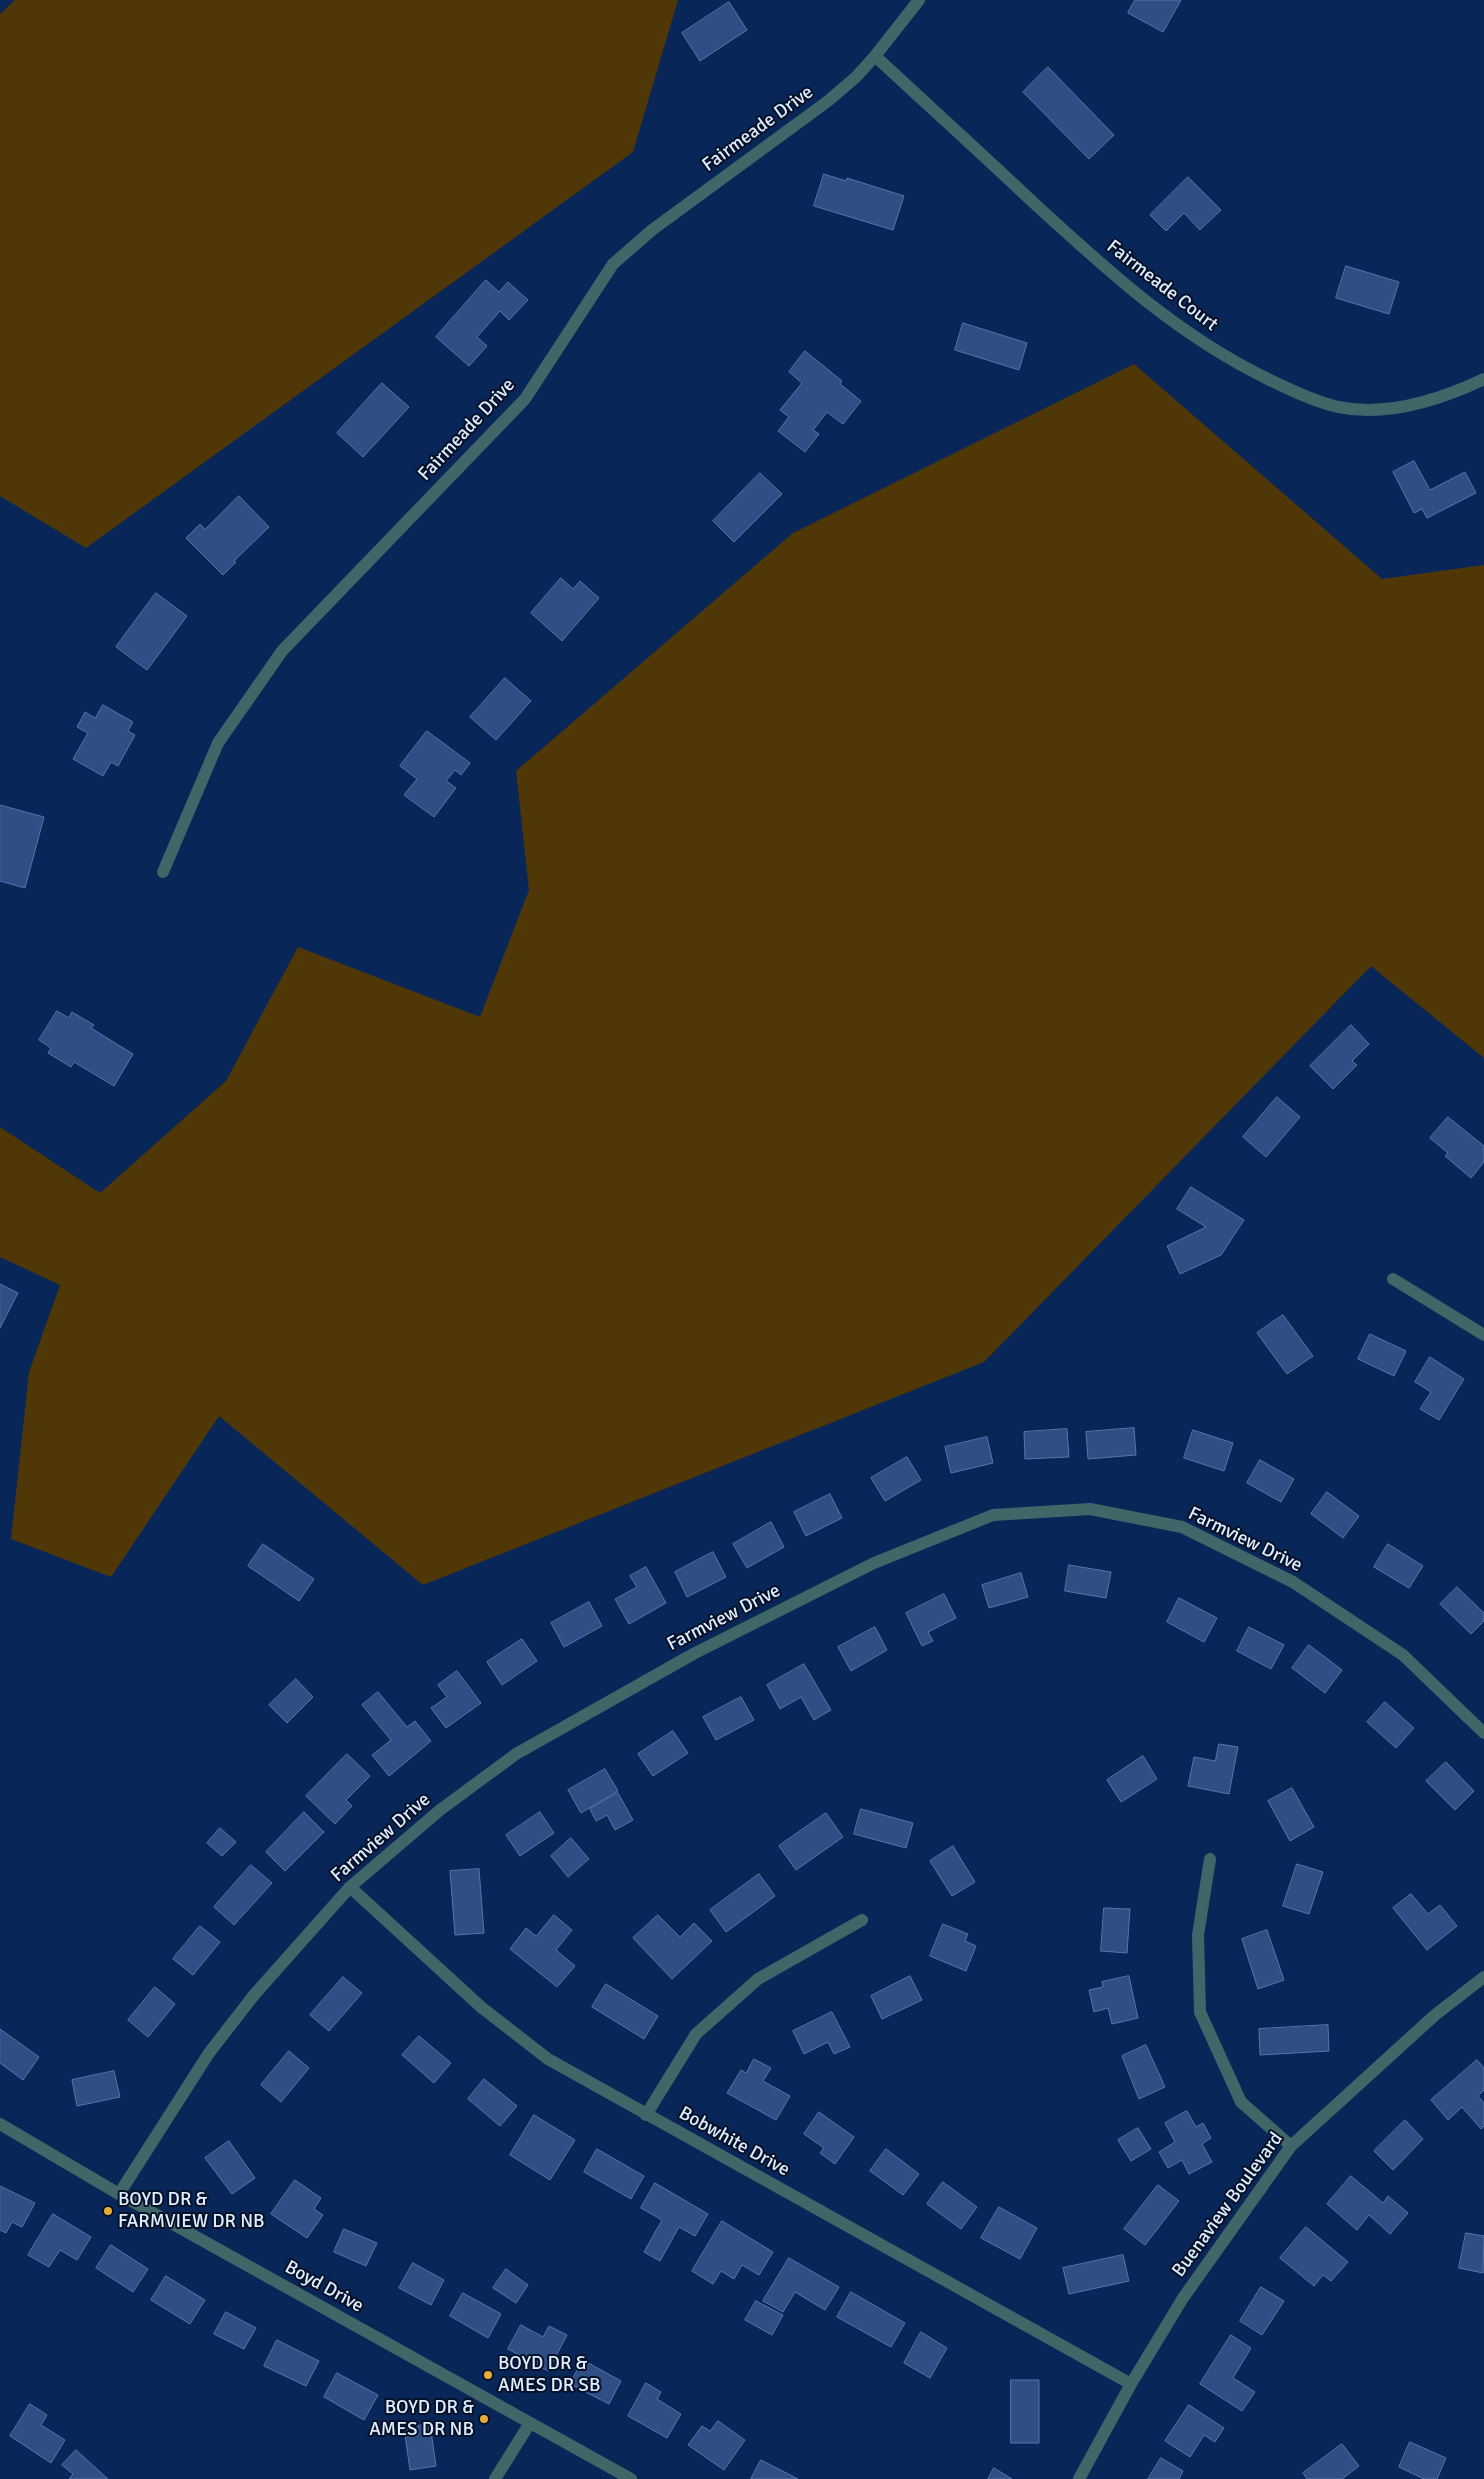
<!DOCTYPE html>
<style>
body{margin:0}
canvas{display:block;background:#082657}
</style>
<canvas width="1484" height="2479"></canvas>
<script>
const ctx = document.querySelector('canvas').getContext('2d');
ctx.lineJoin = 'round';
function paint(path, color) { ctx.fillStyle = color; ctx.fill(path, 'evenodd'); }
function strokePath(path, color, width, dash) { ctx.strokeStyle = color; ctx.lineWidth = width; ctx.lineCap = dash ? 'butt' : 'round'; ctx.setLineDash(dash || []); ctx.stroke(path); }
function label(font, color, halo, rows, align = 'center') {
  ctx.font = font + ' Signika,sans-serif'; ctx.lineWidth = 4; ctx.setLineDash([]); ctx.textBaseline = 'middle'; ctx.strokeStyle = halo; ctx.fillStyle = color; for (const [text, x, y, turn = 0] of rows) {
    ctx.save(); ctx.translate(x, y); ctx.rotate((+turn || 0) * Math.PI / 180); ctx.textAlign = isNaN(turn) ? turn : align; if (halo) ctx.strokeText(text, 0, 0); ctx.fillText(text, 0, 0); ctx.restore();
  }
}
const green = new Path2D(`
 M15,0H678L633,152L86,548L0,496V14Z
 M1134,364L1382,579L1484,565V1058L1371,966L984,1362L423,1585L219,1416L111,1577L11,1539L29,1372L60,1285L0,1257V1127L100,1193L226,1081L298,947L480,1017L529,890L516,771L793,533Z`);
const building = new Path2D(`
 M1135,0H1181L1163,32L1128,13Z
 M729,2L747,30L700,61L682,33Z
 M1048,67L1114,135L1089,159L1023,92Z
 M824,174L846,181L847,178L904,196L893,230L814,206Z
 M1188,177L1221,210L1200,230L1184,213L1166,231L1150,215Z
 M1346,266L1399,282L1389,314L1336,298Z
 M486,280L499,292L508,282L528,300L509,320L500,311L477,337L487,346L469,366L436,337Z
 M963,323L1027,343L1019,370L955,350Z
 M805,351L842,381L840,384L861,401L843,424L827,412L813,430L819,434L805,452L778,431L789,417L780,410L802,383L789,372Z
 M382,383L409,407L363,457L337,433Z
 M1414,461L1430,490L1465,472L1476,493L1427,518L1422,509L1414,513L1393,472Z
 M760,473L782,494L734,542L713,521Z
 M239,496L269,527L234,561L236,562L223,575L186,538L200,524L205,529Z
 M561,578L573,589L580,581L599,598L562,641L531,613Z
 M156,593L187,616L147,670L116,647Z
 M505,678L531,701L496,740L470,717Z
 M103,705L133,722L128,731L135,735L118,766L111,762L103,776L73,759L88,733L77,727L85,712L95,718Z
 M427,731L470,763L461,775L455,770L446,781L456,788L434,817L404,795L417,779L400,766Z
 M0,805L44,817L25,888L0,881Z
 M57,1011L69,1018L72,1012L94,1025L91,1028L133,1054L114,1086L74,1062L71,1067L48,1053L51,1048L39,1040Z
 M1351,1025L1369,1044L1352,1061L1357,1065L1333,1089L1310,1066Z
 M1277,1097L1300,1117L1266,1157L1243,1137Z
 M1448,1117L1484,1146V1162L1471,1178L1445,1156L1448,1153L1430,1138Z
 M1191,1187L1244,1220L1221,1255L1180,1274L1167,1246L1206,1227L1177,1209Z
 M0,1284L18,1293L0,1328Z
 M1283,1315L1313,1356L1287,1374L1257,1333Z
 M1370,1334L1406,1351L1394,1376L1358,1359Z
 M1430,1357L1464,1379L1439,1420L1420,1409L1431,1392L1415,1382Z
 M1134,1428L1136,1455L1088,1459L1086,1432Z
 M1067,1429L1069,1457L1025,1459L1024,1432Z
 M1193,1430L1233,1443L1224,1471L1184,1458Z
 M987,1437L993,1463L951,1473L945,1447Z
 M907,1457L921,1480L885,1501L871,1478Z
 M1260,1460L1294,1479L1281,1502L1247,1483Z
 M1327,1492L1359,1516L1343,1538L1311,1514Z
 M830,1494L842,1518L806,1536L794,1512Z
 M771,1522L784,1547L747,1568L733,1544Z
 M263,1544L314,1579L299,1601L248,1566Z
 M1388,1544L1423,1566L1409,1588L1374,1567Z
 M713,1552L726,1577L687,1597L675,1572Z
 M1069,1565L1111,1572L1106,1598L1065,1591Z
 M646,1567L666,1603L629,1624L615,1599L637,1587L630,1576Z
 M1021,1573L1028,1597L989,1608L982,1585Z
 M1457,1587L1484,1613V1621L1471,1634L1440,1604Z
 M944,1594L956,1618L928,1632L933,1641L922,1646L906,1613Z
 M1179,1598L1217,1618L1204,1642L1167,1622Z
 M589,1602L602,1626L564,1647L551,1623Z
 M875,1627L887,1650L851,1671L838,1647Z
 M1249,1627L1284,1645L1271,1669L1237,1651Z
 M522,1639L537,1661L502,1685L487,1662Z
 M1309,1645L1342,1670L1325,1693L1292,1668Z
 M804,1664L831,1710L814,1720L801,1697L780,1709L767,1685Z
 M457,1671L481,1703L446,1728L431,1708L447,1697L438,1685Z
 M296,1679L313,1697L287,1723L269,1705Z
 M378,1692L407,1727L415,1721L431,1741L389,1776L372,1755L391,1740L362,1705Z
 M741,1697L754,1720L716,1740L703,1717Z
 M1385,1702L1414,1728L1396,1748L1367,1722Z
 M673,1731L688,1753L653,1776L638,1754Z
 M1219,1744L1238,1747L1229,1794L1188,1786L1194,1757L1215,1761Z
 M347,1754L370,1776L346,1800L352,1806L335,1824L306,1796Z
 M1143,1756L1157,1779L1121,1802L1107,1780Z
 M1446,1762L1474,1791L1455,1810L1426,1781Z
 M605,1769L618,1791L581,1813L568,1790Z
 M1292,1788L1314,1827L1290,1841L1268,1801Z
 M618,1793L633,1820L615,1830L607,1815L596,1821L590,1809Z
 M861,1809L913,1823L906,1848L854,1834Z
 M304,1812L324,1832L285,1871L266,1852Z
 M540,1812L554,1833L520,1856L506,1835Z
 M826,1813L843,1837L796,1870L779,1846Z
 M220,1828L236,1842L222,1856L207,1843Z
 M571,1838L589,1859L568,1877L551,1856Z
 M953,1846L975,1882L952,1896L930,1861Z
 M1297,1864L1323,1872L1309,1914L1283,1906Z
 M251,1865L272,1883L234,1925L214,1907Z
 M479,1869L484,1933L455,1935L450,1871Z
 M759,1874L775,1896L726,1932L710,1910Z
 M1411,1894L1428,1914L1440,1905L1457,1926L1427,1950L1393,1908Z
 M1104,1908L1130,1909L1127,1953L1101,1951Z
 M554,1915L572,1930L556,1950L575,1966L557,1987L510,1949L526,1928L536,1936Z
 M658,1915L680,1937L694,1923L712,1941L672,1979L633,1938Z
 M943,1924L968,1934L965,1941L976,1946L966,1971L930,1956Z
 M200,1926L220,1942L193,1975L173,1959Z
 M1267,1930L1284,1980L1258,1989L1242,1939Z
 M910,1976L922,2000L882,2019L871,1996Z
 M1129,1976L1138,2018L1112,2024L1108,2008L1094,2012L1089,1990L1103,1987L1102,1982Z
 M343,1977L362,1993L329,2031L310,2015Z
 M606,1984L658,2016L644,2039L592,2007Z
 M155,1987L175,2004L148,2037L128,2020Z
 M832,2012L850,2047L834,2054L828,2042L804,2054L793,2031Z
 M1328,2025L1329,2051L1260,2055L1259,2029Z
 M0,2029L39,2057L23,2080L0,2063Z
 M419,2036L451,2063L434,2083L402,2055Z
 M1146,2045L1165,2087L1139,2099L1122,2056Z
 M289,2051L309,2068L281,2102L261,2085Z
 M754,2059L771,2068L763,2081L790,2096L776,2120L727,2093L741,2070L746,2073Z
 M1477,2060L1484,2068V2090L1478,2096L1484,2103V2126L1481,2129L1462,2107L1448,2120L1431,2100Z
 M114,2071L120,2097L77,2106L72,2080Z
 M484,2079L517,2106L500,2126L468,2099Z
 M1187,2111L1196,2127L1203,2123L1211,2138L1202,2144L1212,2162L1189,2174L1182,2160L1168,2168L1159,2152L1175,2142L1165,2123Z
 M819,2112L854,2137L835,2164L820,2153L824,2148L804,2134Z
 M534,2115L575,2140L550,2180L510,2155Z
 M1405,2120L1423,2139L1393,2170L1374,2151Z
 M1138,2128L1151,2149L1131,2161L1118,2140Z
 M229,2141L255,2178L232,2194L205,2158Z
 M597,2149L644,2176L631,2199L584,2172Z
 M886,2149L919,2174L903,2195L870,2171Z
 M1351,2176L1383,2203L1388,2196L1408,2213L1390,2234L1369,2215L1357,2230L1327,2204Z
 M295,2180L321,2198L314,2209L323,2215L307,2238L271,2214Z
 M943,2182L977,2207L961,2229L927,2204Z
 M655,2183L708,2214L695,2236L679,2227L660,2261L644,2252L662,2220L641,2208Z
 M1158,2185L1179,2201L1145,2245L1124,2229Z
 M0,2186L35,2203L22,2227L12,2222L6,2233L0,2230Z
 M999,2207L1037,2228L1020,2259L981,2238Z
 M53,2214L91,2237L77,2260L60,2250L49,2267L28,2255Z
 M722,2221L773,2252L759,2275L742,2265L734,2279L721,2271L713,2284L692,2271Z
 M1306,2227L1348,2262L1331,2281L1323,2275L1314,2286L1280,2258Z
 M344,2229L377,2243L366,2266L334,2252Z
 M1466,2233L1484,2236L1483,2273L1459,2268Z
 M111,2245L148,2269L133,2292L96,2268Z
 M1123,2255L1129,2281L1069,2294L1063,2268Z
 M789,2258L839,2287L825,2310L795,2292L783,2312L763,2301Z
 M413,2263L444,2280L431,2305L399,2288Z
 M506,2269L528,2285L516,2303L493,2288Z
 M166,2276L205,2300L190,2324L151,2300Z
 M1261,2287L1284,2301L1262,2335L1240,2321Z
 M851,2292L905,2323L891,2347L837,2317Z
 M463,2293L501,2314L488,2338L450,2316Z
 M756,2301L783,2315L772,2335L745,2320Z
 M226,2312L256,2328L244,2349L214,2334Z
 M521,2325L543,2337L549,2326L567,2335L548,2371L508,2349Z
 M921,2332L947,2348L930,2378L904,2363Z
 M1231,2335L1251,2348L1233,2378L1255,2392L1242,2411L1200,2384Z
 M277,2340L319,2361L306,2386L264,2366Z
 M583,2360L621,2381L609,2404L570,2384Z
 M337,2373L378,2395L364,2420L324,2397Z
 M1011,2380H1039V2443H1011Z
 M646,2383L661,2392L657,2399L681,2414L667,2438L628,2416Z
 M30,2404L47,2415L41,2425L65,2440L51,2463L10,2436Z
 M1189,2405L1224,2428L1215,2442L1204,2435L1190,2457L1165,2441Z
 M718,2421L745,2440L724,2470L688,2445L702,2426L710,2431Z
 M430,2424L436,2466L410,2470L404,2428Z
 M1410,2442L1446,2458L1437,2479H1424L1399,2467Z
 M1342,2444L1359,2466L1342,2479H1307L1303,2473Z
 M76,2450L108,2479H69L73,2474L62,2465Z
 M1161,2458L1183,2471L1179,2479H1148Z
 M761,2460L798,2479H751Z
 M994,2468L1012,2479H988Z`);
const minor = new Path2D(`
 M875,56C929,106 983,155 1036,205C1108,271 1179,336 1268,379C1290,390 1313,401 1338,407C1388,417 1440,400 1484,379
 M163,872L218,743L282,651L525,399L613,264L652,230L828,101L856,77L875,56L919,0
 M1393,1279L1484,1335
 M1210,1859L1198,1935L1200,2012L1241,2102L1291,2146
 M350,1887L481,2007L548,2059L1131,2384
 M646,2115L696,2034L758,1979L862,1920
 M0,2124L119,2194L631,2479
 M119,2194L209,2053L254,1995L350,1887L440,1810L516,1754L695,1653L874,1563L993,1515L1090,1509L1182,1527L1293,1582L1403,1655L1484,1733
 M495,2479L530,2423
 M1079,2479L1131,2384L1183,2298L1291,2146L1435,2015L1484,1977`);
const markers = [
 [108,2211,5,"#e7ac37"],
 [488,2375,5,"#e7ac37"],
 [484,2419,5,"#e7ac37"]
];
const streetNames = [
 ["Fairmeade Drive",758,129,-36],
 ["Fairmeade Court",1162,286,38],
 ["Fairmeade Drive",467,430,-47],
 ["Farmview Drive",1245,1540,26],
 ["Farmview Drive",724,1618,-27],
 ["Farmview Drive",381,1838,-41],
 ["Bobwhite Drive",734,2142,29],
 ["Buenaview Boulevard",1228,2205,-54],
 ["Boyd Drive",324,2287,29]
];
const poiNames = [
 ["BOYD DR &",118,2200],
 ["FARMVIEW DR NB",118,2222],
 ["BOYD DR &",498,2364],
 ["AMES DR SB",498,2386],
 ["BOYD DR &",474,2408,"right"],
 ["AMES DR NB",474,2430,"right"]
];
paint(green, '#4f3707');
paint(building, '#2f4f84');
strokePath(building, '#5375ae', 1);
strokePath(minor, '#406668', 12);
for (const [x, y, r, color] of markers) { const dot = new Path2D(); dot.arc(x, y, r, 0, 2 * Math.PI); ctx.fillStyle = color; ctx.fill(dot); strokePath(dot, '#051126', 2); }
label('19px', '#e0ecff', '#051126', streetNames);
label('19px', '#e0ecff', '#051126', poiNames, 'left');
</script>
